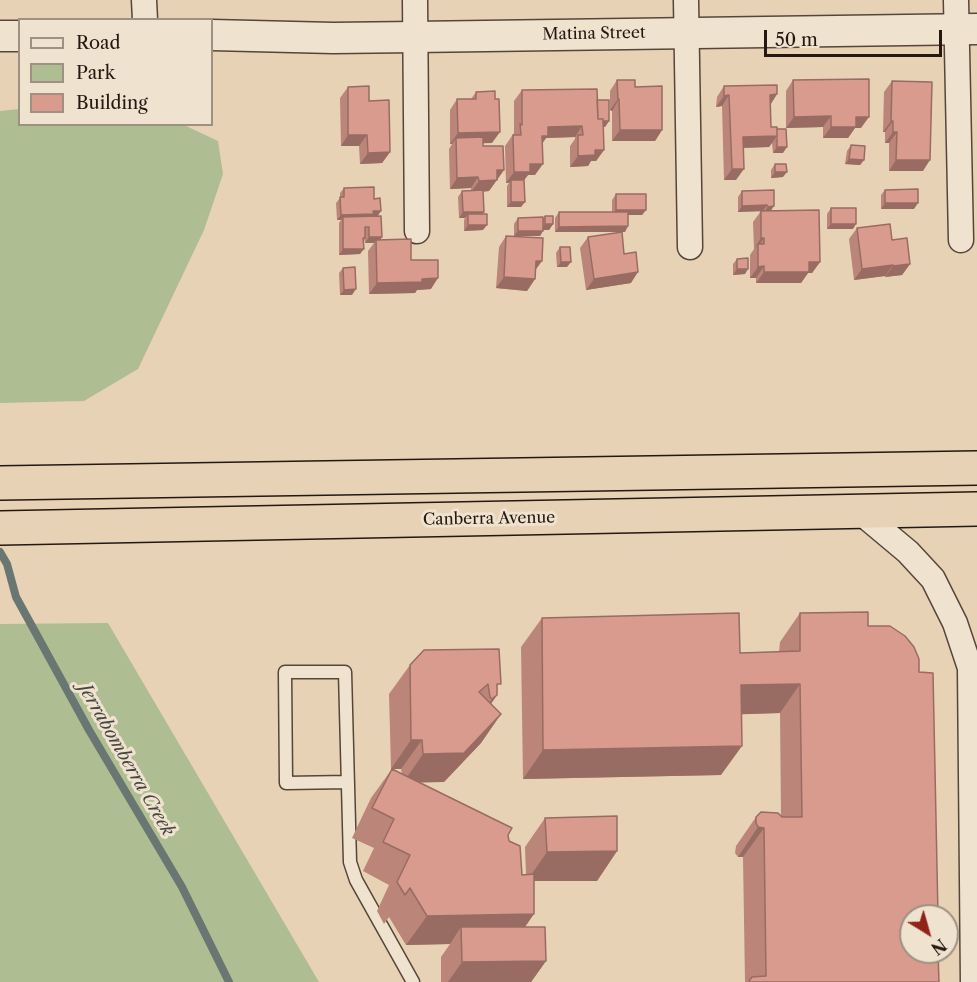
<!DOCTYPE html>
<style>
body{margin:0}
#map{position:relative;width:977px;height:982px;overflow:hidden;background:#e7d2b5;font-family:"Libre Caslon Text",serif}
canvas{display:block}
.legend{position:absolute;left:18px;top:18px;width:195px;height:108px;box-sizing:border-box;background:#efe2cf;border:2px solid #9e9183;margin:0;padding:8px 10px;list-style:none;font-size:18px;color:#251711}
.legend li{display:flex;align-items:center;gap:12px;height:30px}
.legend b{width:30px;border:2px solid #9e9183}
.north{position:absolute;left:899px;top:904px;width:60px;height:60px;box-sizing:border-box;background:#efe2cf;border:2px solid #9e9183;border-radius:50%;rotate:143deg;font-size:16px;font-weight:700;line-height:24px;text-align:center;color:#251711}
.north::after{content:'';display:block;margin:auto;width:21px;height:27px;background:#8f2418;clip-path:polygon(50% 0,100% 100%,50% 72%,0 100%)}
.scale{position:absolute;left:764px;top:30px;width:178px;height:27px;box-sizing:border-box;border:3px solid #251711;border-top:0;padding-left:8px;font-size:18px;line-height:21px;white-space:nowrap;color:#251711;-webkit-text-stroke:4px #efe2cf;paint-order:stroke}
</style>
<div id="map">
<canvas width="977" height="982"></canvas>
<ul class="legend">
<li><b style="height:8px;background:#efe2cf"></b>Road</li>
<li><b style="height:16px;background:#afbd92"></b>Park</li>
<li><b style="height:16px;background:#d99b8d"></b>Building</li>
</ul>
<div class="north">N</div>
<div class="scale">50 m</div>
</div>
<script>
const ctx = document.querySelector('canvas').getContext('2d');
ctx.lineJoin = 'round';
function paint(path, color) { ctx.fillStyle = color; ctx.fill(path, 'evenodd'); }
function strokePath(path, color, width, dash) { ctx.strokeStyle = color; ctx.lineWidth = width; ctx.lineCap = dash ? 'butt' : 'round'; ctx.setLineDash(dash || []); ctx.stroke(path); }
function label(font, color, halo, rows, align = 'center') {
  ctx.font = font + ' "Libre Caslon Text",serif'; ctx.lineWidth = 6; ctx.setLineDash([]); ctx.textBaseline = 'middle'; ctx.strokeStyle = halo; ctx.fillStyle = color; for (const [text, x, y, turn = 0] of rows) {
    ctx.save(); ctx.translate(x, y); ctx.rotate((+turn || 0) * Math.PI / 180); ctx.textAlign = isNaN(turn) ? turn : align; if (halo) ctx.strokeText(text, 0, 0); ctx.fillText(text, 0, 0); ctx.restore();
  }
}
const green = new Path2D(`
 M19,109L20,124L184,125L218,141L223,174L204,230L138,369L84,401L0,403V111Z
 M108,623L319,982H0V624Z`);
const stream = new Path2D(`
 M0,552L7,564L16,597L89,730L182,887L229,982`);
const service = new Path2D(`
 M348,782L286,783L285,672H345L350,862L356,880L413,982`);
const minor = new Path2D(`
 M144,0L145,20
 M415,0L417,231
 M686,0L690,247
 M956,0L961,240
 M859,511L908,552L933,579L955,623L970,668L973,982`);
const tertiary = new Path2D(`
 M212,35L333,38L415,37L977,29
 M0,36H20`);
const trunk = new Path2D(`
 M0,483L977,468
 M0,528L977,509`);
const wall = new Path2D(`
 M617,80L635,87L662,130L655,141H612V111L610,110V91Z
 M793,80L861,128H855L848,138H823V127L786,128V91Z
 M892,81L923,171H889V143H885V132H883L884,92Z
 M724,86L777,94L771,104V127L783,153H773L772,143L769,147L743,148L736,180H724L722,106L716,107L717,97Z
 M348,87L369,101L390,152L382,163L360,164L359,146H341L340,98Z
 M522,90L597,100L609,121L605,127H603L604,150L596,161H591L588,166L570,167V146L575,139V137L546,138L542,143L535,175H528L524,180L521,207H507V186L509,183H506L505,146L514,133V101Z
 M476,92L492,143H483V146L504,170L489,191L483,192L484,212L482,214L483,230L464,231V220L465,218H459L458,197L462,191H471V188L450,189L449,149L452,144H450V110L457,99H471Z
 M851,145L864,160L860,165L845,164L847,151Z
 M775,164L783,177L771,178V170Z
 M344,188L374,199L382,237L380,240L411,260L431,289L417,290L415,293L369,294L368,251L374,243H365V239L360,254L339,255V223L341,220H337L336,203L340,198V193Z
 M774,190L771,211L820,262L812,273H808L801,283H756V278H750V255L754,249L753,222L761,211H763L738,212V197L742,191Z
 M885,190L914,209H881V195Z
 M616,194L646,210L642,215H628L625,232H555V218L559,212H612V200Z
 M831,208L853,229H827V214Z
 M545,216L553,224L549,230H543L540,236H514V224L518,218H543Z
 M857,228L892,240L910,264L902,275L885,277V276L854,280L849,239Z
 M506,236L536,269L535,279L527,291L496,288L499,247Z
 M588,237L624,254L631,283L586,290L580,248Z
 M560,247L567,267H557L556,253Z
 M737,259L745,274L733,275V264Z
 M343,268L352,295H340L339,273Z
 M800,613L868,626L919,672L939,982H745L743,857H738L735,853L736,846L756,817H781L780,713L741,714L721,775L523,779L521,647L542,618L740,653L779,652L780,642Z
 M499,649L497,695L491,704L501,714L481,743L444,782H419L508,835L509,841L522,875H526L525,847L545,818L617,851L597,881H534L525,927L546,961L531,982H441V957L450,944L406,945L389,917L384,924L377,911L389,885L363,871L374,848L352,838L371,798L392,769L402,774L401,769H391L389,694L410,665Z`);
const shadedWall = new Path2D(`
 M777,94L770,105V95Z
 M729,95L722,106L716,107L724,96Z
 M618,99H619L612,111L610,110Z
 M831,116L823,127L786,128L794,117Z
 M856,117H869L861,128H855L848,138H823L831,127Z
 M597,121H609L605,127H593Z
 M891,121H893L885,132H883Z
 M582,126L575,137L546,138L540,147H535L548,127Z
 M620,130H662L655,141H612Z
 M500,132L492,143L457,144L456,138L452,144H450L458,133Z
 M893,132H897L889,143H885Z
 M348,135H367L359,146H341Z
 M777,136L769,147L736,148L743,137Z
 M777,147H787L783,153H773Z
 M595,150H604L596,161H591L588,166L570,167L578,156Z
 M390,152L382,163L360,164L368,153Z
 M849,159L864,160L860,165L845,164Z
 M896,160H930L923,171H889Z
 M530,164H543L535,175H528L522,183L511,180L509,183H506L514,172Z
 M732,169H744L736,180H724Z
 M497,170H504L489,191L471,192L479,181Z
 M775,172H787L783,177L771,178Z
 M478,177L471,188L450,189L457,178Z
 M511,202H525L521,207H507Z
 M885,203H918L914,209H881Z
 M767,205L763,211L738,212L742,206Z
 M774,206L770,212H764L768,207Z
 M616,210H646L642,215H612Z
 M373,211H381L377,217H343L341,220H337L341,215Z
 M463,212H484L480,217L468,214L465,218H459Z
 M545,224H553L549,230H541Z
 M831,224H856L853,229H827Z
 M468,225H487L483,230L464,231Z
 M628,226L625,232H555L559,227Z
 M518,231H543L540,236H514Z
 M369,237H382L378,243L376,240L374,243H365Z
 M761,238H764L758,247V244L754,249Z
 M343,249H364L360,254L339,255Z
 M536,261H542L534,272Z
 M561,262H571L567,267H557Z
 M809,262H820L812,273H808L801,283H756L764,272Z
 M910,264L902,275L885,277L893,266Z
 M893,265L885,276L854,280L862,269Z
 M764,266L756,278H750L758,267Z
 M737,269H748L745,274L733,275Z
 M638,272L631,283L586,290L594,279Z
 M504,277L535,279L527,291L496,288Z
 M438,278L431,289L417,290L415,293L369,294L377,283L422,279Z
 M356,289L352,295H340L344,290Z
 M800,684L780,713L721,715L741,685Z
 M497,695L476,725L471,728L492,699Z
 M501,714L481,743L444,782L403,783L423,754Z
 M411,740H422L401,769H391Z
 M742,746L721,775L523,779L543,750Z
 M758,827L764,828L743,857H738Z
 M617,851L597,881H527L547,852Z
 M534,914L514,943L461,927L450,944L406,945L427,916Z
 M546,961L531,982H448L462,962Z`);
const building = new Path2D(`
 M869,79V117H856V127H831V116L794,117L793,80Z
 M617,80H635V87L662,86V130H620L619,99H618Z
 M892,81L932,82L930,160H896L897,132H893V121H891Z
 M777,85V94L770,95L771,127H777V136L743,137L744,169H732L729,95L724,96V86Z
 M369,86V101L389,100L390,152L368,153L367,135H348V87Z
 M597,89L598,119H603L604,150H595V155L578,156V135H583L582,126L548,127V136H542L543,164H530V172H514L513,135H521L520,124L522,125V90Z
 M495,91V99H499L500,132L458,133L457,99H476V92Z
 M597,100H609V121H603V119H598Z
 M777,129H786L787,147H777Z
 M483,137V146H503L504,170H497V180L479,181L478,177L457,178L456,138Z
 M851,145L865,146L864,160L849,159Z
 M775,164H786L787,172H775Z
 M511,180H524L525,202H511Z
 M374,187V199L380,198L381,211H373L374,214L341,215L340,197H344V188Z
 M918,189V203H885V190Z
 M483,190L484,212H463L462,191Z
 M774,190V206L768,207L767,205L742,206V191Z
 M616,194H646V210H616Z
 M831,208H856V224H831Z
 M819,210L820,262H809V272H764V266L758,267V244H764V238H761V211Z
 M559,212H628V226L559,227Z
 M468,214H487V225H468Z
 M381,216L382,237H369V227H365V238H363L364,249H343V217Z
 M545,216H553V224H545Z
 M543,217V231H518V218Z
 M890,224L892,240L907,238L910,264L893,266V265L862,269L857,228Z
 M622,232L624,254L636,252L638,272L594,279L588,237Z
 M506,236L543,238L542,261H536L535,279L504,277Z
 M411,239V260H438V278L422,279V282L377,283L376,240Z
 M560,247H570L571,262H561Z
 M748,258V269H737V259Z
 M355,267L356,289L344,290L343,268Z
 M868,612V626H890L905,636L914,647L919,659V672L933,673L938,916H911V952H938L939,982H750L749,981L752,977L766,976L764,828L758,827L756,823V817L761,812L778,813L782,817H802L800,684L741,685L742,746L543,750L542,618L739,613L740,653L800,651V613Z
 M499,649L501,684H497V695L492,699L490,697L488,684L479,692L501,714L464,753L423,754L422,740H411L410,665L424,650Z
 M392,769L512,828L508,835L509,841L520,846L522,875L534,874V914L427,916L410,888L405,895L397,882L410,855L383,842L394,819L372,808Z
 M617,816V851L547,852L545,818Z
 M461,927H545L546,961L462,962Z`);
const streetNames = [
 ["Matina Street",594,34,-1],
 ["Canberra Avenue",489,519,-1]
];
const waterNames = [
 ["Jerrabomberra Creek",126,760,60]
];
paint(green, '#afbd92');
strokePath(stream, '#697672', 8);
strokePath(service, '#56463a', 15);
strokePath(minor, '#56463a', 27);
strokePath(tertiary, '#56463a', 33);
strokePath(trunk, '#251711', 36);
strokePath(service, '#efe2cf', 12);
strokePath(minor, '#efe2cf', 24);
strokePath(tertiary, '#efe2cf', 30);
strokePath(trunk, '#e7d2b5', 33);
paint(wall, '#bb8579');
paint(shadedWall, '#986c63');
paint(building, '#d99b8d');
strokePath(building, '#986c63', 1.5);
label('16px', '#251711', '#efe2cf', streetNames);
label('italic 18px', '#474742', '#efe2cf', waterNames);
</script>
